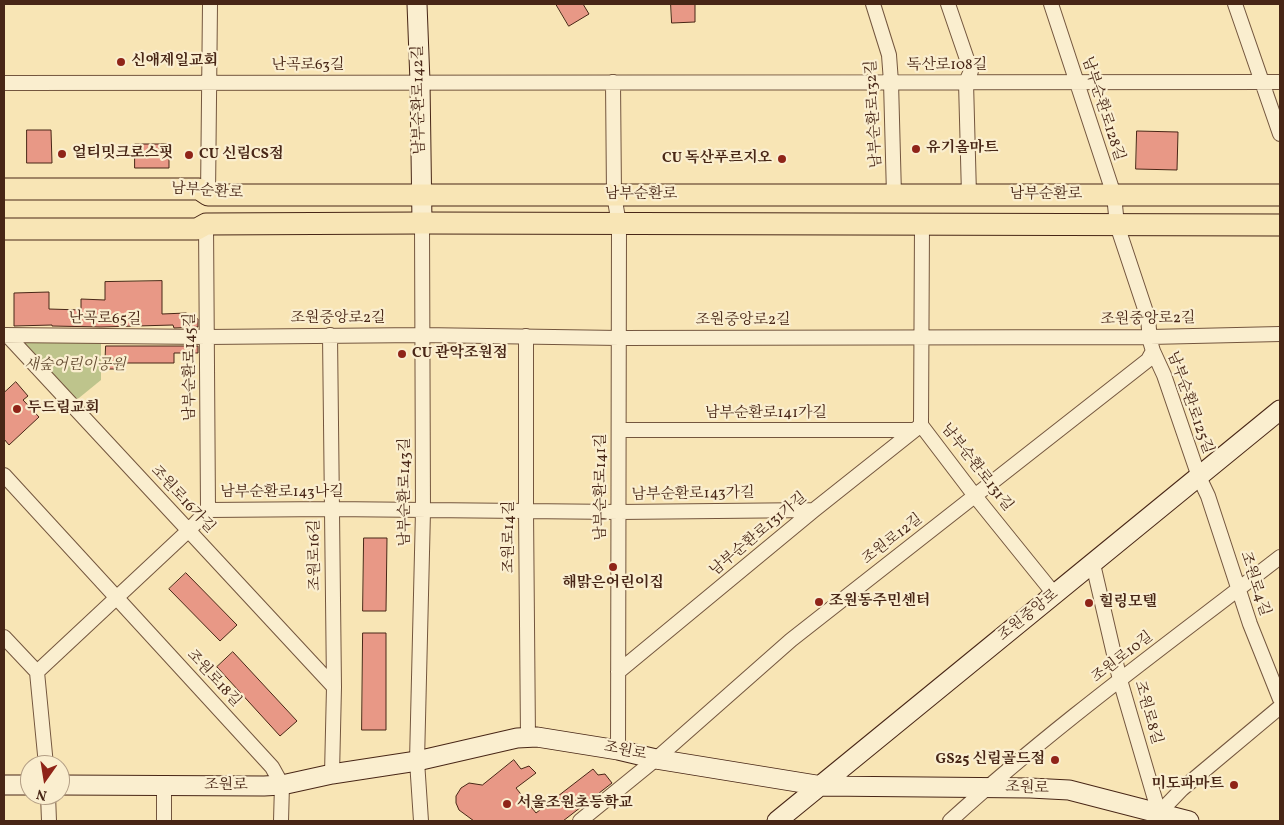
<!DOCTYPE html>
<meta charset="utf-8">
<style>
body{margin:0}
#map{position:relative;width:1284px;height:825px;overflow:hidden;background:#f8e5b5;font-family:Vollkorn,serif}
canvas{display:block}
.frame{position:absolute;inset:0;border:5px solid #482616;pointer-events:none}
.north{position:absolute;left:20px;top:755px;width:50px;height:50px;box-sizing:border-box;background:#faeecf;border:1px solid #b39e85;border-radius:50%;rotate:193deg;font-size:14px;font-weight:700;line-height:20px;text-align:center;color:#482616}
.north::after{content:'';display:block;margin:auto;width:18px;height:22px;background:#8f2418;clip-path:polygon(50% 0,100% 100%,50% 72%,0 100%)}
</style>
<div id="map">
<canvas width="1284" height="825"></canvas>
<div class="frame"></div>
<div class="north">N</div>
</div>
<script>
const ctx = document.querySelector('canvas').getContext('2d');
ctx.lineJoin = 'round';
function paint(path, color) { ctx.fillStyle = color; ctx.fill(path, 'evenodd'); }
function strokePath(path, color, width, dash) { ctx.strokeStyle = color; ctx.lineWidth = width; ctx.lineCap = dash ? 'butt' : 'round'; ctx.setLineDash(dash || []); ctx.stroke(path); }
function label(font, color, halo, rows, align = 'center') {
  ctx.font = font + ' Vollkorn,"Noto Serif KR",serif'; ctx.lineWidth = 4.5; ctx.setLineDash([]); ctx.textBaseline = 'middle'; ctx.strokeStyle = halo; ctx.fillStyle = color; for (const [text, x, y, turn = 0] of rows) {
    ctx.save(); ctx.translate(x, y); ctx.rotate((+turn || 0) * Math.PI / 180); ctx.textAlign = isNaN(turn) ? turn : align; if (halo) ctx.strokeText(text, 0, 0); ctx.fillText(text, 0, 0); ctx.restore();
  }
}
const green = new Path2D(`
 M14,338L101,340V380L74,402Z`);
const building = new Path2D(`
 M556,4H583L589,14L569,26Z
 M671,4H695V22L672,23Z
 M27,130H51L52,163H27Z
 M1137,131L1178,132L1177,170L1136,169Z
 M135,144H169V168H135Z
 M162,281V314L186,313L198,319V327L174,328L173,325L101,327L52,326V325L14,326V293L49,292V309L81,310V299L105,300V282Z
 M106,346H198V353H174V363H120V369H105Z
 M16,382L28,396L23,400L39,417L9,445L4,439V393Z
 M364,538H387L386,611H363Z
 M186,573L237,625L220,641L169,589Z
 M363,633H386V730H362Z
 M233,652L297,721L280,736L217,667Z
 M514,760L521,769L529,766L536,773L516,788L536,813L593,769L598,775L605,774L612,783L563,821H474L459,810L456,803V796L461,788L469,783L482,785Z`);
const street = new Path2D(`
 M873,4L889,55L891,82L894,195
 M948,4L971,71L966,82L969,195
 M1051,4L1114,195L1117,225L1148,318L1150,341L1153,351L1164,375L1199,477L1208,496L1250,624L1280,699
 M1235,4L1280,134
 M613,82L614,195L619,224L618,750
 M4,83L1280,82
 M208,195L210,4
 M206,224L208,510
 M922,224L921,425L975,496L1055,595
 M4,335L207,337L422,335L619,338L1150,337L1280,334
 M7,335L334,687
 M330,335L334,687L332,774
 M526,336V511L528,737
 M619,430H914
 M4,475L272,767L282,785L281,821
 M1093,564L1120,680L1159,813
 M4,637L37,672L46,765
 M37,672L189,530L208,510L331,509L619,512L814,510
 M618,672L814,510L921,425
 M162,785L164,789V821
 M48,795L49,821
 M1159,813L1182,789L1280,707
 M421,821L417,761L423,511L422,223
 M580,821L656,759L791,640L1148,360L1153,351
 M950,821C1054,726 1169,643 1280,557`);
const secondary = new Path2D(`
 M417,4L420,82L422,223
 M4,785H30
 M60,785L264,786L282,785L332,774L417,761L517,738L537,737L618,750L656,759L822,786L1030,788L1069,790L1189,821
 M777,821L1280,410`);
const primary = new Path2D(`
 M4,189H199L208,195H1280
 M4,229H197L206,224L422,223L1280,225`);
const markers = [
 [121,62,5,"#8f2418"],
 [916,149,5,"#8f2418"],
 [62,154,5,"#8f2418"],
 [189,155,5,"#8f2418"],
 [782,159,5,"#8f2418"],
 [402,354,5,"#8f2418"],
 [17,409,5,"#8f2418"],
 [613,567,5,"#8f2418"],
 [819,602,5,"#8f2418"],
 [1089,603,5,"#8f2418"],
 [1055,760,5,"#8f2418"],
 [1234,785,5,"#8f2418"],
 [507,804,5,"#8f2418"]
];
const poiNames = [
 ["신애제일교회",131,62],
 ["유기올마트",926,149],
 ["얼티밋크로스핏",72,154],
 ["CU 신림CS점",199,155],
 ["CU 독산푸르지오",772,159,"right"],
 ["CU 관악조원점",412,354],
 ["두드림교회",27,409],
 ["해맑은어린이집",613,584,"center"],
 ["조원동주민센터",829,602],
 ["힐링모텔",1099,603],
 ["GS25 신림골드점",1045,760,"right"],
 ["미도파마트",1224,785,"right"],
 ["서울조원초등학교",517,804]
];
const streetNames = [
 ["난곡로63길",308,66],
 ["독산로108길",947,66],
 ["남부순환로142길",420,100,-91],
 ["남부순환로128길",1102,109,72],
 ["남부순환로132길",875,114,-93],
 ["남부순환로",207,192,4],
 ["남부순환로",641,195],
 ["남부순환로",1046,195],
 ["조원중앙로2길",338,319],
 ["난곡로65길",105,320,1],
 ["조원중앙로2길",1148,320,-1],
 ["조원중앙로2길",743,321],
 ["남부순환로145길",191,367,-90],
 ["남부순환로125길",1189,403,70],
 ["남부순환로141가길",766,414],
 ["남부순환로131길",976,468,52],
 ["남부순환로141길",602,487,-90],
 ["남부순환로143길",406,492,-90],
 ["남부순환로143나길",282,493],
 ["남부순환로143가길",693,495,-1],
 ["조원로16가길",182,500,47],
 ["남부순환로131가길",759,535,-40],
 ["조원로14길",510,537,-90],
 ["조원로12길",893,540,-38],
 ["조원로16길",316,555,-91],
 ["조원로4길",1254,584,72],
 ["조원중앙로",1029,616,-39],
 ["조원로10길",1123,658,-38],
 ["조원로18길",213,679,47],
 ["조원로8길",1147,713,74],
 ["조원로",625,752,11],
 ["조원로",226,786],
 ["조원로",1027,789,2]
];
const parkNames = [
 ["새숲어린이공원",75,366]
];
paint(green, '#bec48c');
paint(building, '#e89886');
strokePath(building, '#482616', 1);
strokePath(street, '#74563e', 16);
strokePath(secondary, '#482616', 21);
strokePath(primary, '#482616', 23);
strokePath(street, '#faeecf', 14);
strokePath(secondary, '#faeecf', 19);
strokePath(primary, '#f8e5b5', 21);
for (const [x, y, r, color] of markers) { const dot = new Path2D(); dot.arc(x, y, r, 0, 2 * Math.PI); ctx.fillStyle = color; ctx.fill(dot); strokePath(dot, '#faeecf', 2); }
label('bold 15px', '#482616', '#faeecf', poiNames, 'left');
label('15px', '#482616', '#faeecf', streetNames);
label('italic 15px', '#664e34', '#faeecf', parkNames);
</script>
